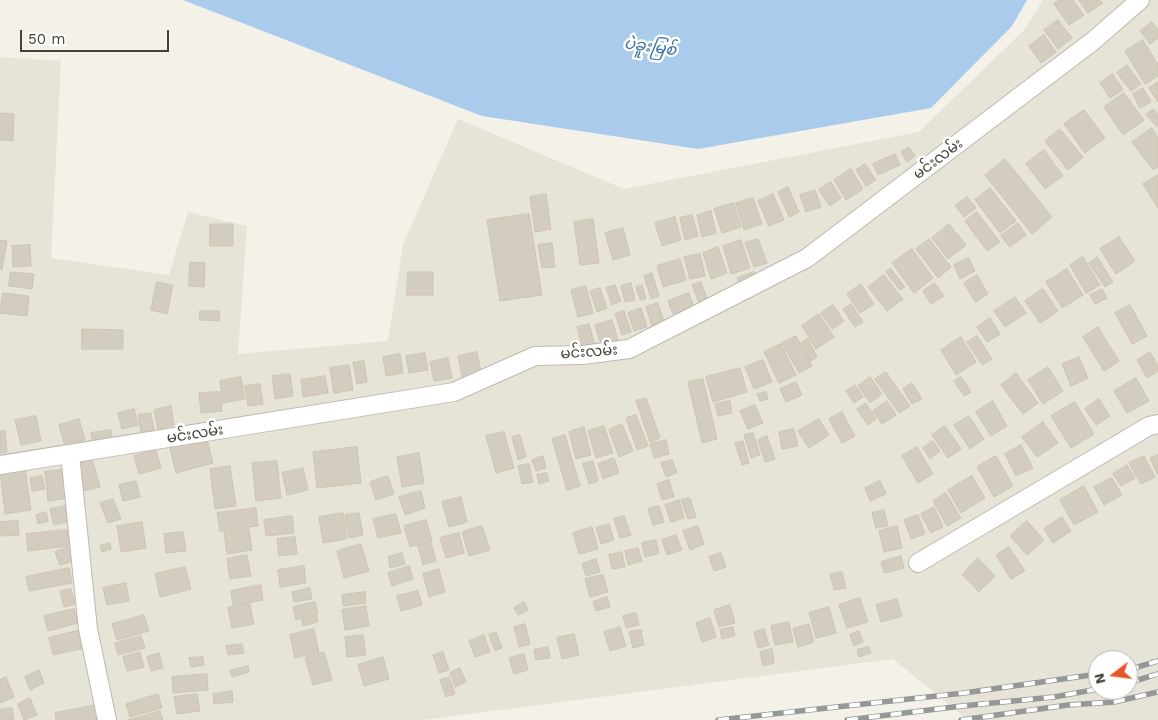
<!DOCTYPE html>
<meta charset="utf-8">
<style>
body{margin:0}
#map{position:relative;width:1158px;height:720px;overflow:hidden;background:#f3f1e8;font-family:"Work Sans",sans-serif}
canvas{display:block}
.north{position:absolute;left:1088px;top:650px;width:50px;height:50px;box-sizing:border-box;background:#fff;border:1px solid #b5b3af;border-radius:50%;rotate:255deg;font-size:14px;font-weight:700;line-height:20px;text-align:center;color:#464137}
.north::after{content:'';display:block;margin:auto;width:18px;height:22px;background:#e95529;clip-path:polygon(50% 0,100% 100%,50% 72%,0 100%)}
.scale{position:absolute;left:20px;top:30px;width:149px;height:22px;box-sizing:border-box;border:2px solid #464137;border-top:0;padding-left:6px;font-size:15px;line-height:18px;white-space:nowrap;color:#464137;-webkit-text-stroke:4px #fff;paint-order:stroke}
</style>
<div id="map">
<canvas width="1158" height="720"></canvas>
<div class="north">N</div>
<div class="scale">50 m</div>
</div>
<script>
const ctx = document.querySelector('canvas').getContext('2d');
ctx.lineJoin = 'round';
function paint(path, color) { ctx.fillStyle = color; ctx.fill(path, 'evenodd'); }
function strokePath(path, color, width, dash) { ctx.strokeStyle = color; ctx.lineWidth = width; ctx.lineCap = dash ? 'butt' : 'round'; ctx.setLineDash(dash || []); ctx.stroke(path); }
function label(font, color, halo, rows, align = 'center') {
  ctx.font = font + ' "Work Sans","Noto Sans Myanmar",sans-serif'; ctx.lineWidth = 5; ctx.setLineDash([]); ctx.textBaseline = 'middle'; ctx.strokeStyle = halo; ctx.fillStyle = color; for (const [text, x, y, turn = 0] of rows) {
    ctx.save(); ctx.translate(x, y); ctx.rotate((+turn || 0) * Math.PI / 180); ctx.textAlign = isNaN(turn) ? turn : align; if (halo) ctx.strokeText(text, 0, 0); ctx.fillText(text, 0, 0); ctx.restore();
  }
}
const residential = new Path2D(`
 M1043,0H1158V720H968L893,659L423,720H0V57L61,61L51,258L169,275L188,212L247,226L238,354L388,341L403,245L458,119L624,189L919,132L1025,29ZM1098,660H1128V690H1098Z`);
const water = new Path2D(`
 M183,0H1027L1012,26L931,108L698,149L482,116Z`);
const building = new Path2D(`
 M1060,0H1073L1084,15L1069,25L1054,4Z
 M1079,0H1100L1103,3L1088,13Z
 M1058,20L1072,38L1058,49L1044,30Z
 M1152,22L1158,30V38L1150,44L1140,31Z
 M1044,35L1056,52L1041,63L1029,46Z
 M1143,40L1158,65V76L1145,84L1125,51Z
 M1127,65L1141,84L1131,91L1117,73Z
 M1113,74L1123,90L1110,98L1100,83Z
 M1158,82V102L1149,88Z
 M1143,88L1151,102L1140,108L1133,94Z
 M1124,93L1144,120L1123,135L1104,107Z
 M1153,109L1158,114L1157,127L1146,115Z
 M1084,110L1105,138L1085,153L1064,124Z
 M0,113L14,114L13,141L0,140Z
 M1152,128L1158,137V167L1153,170L1132,142Z
 M1060,129L1083,157L1068,170L1045,141Z
 M909,147L915,156L907,162L901,152Z
 M1044,150L1063,176L1045,189L1026,164Z
 M895,154L900,165L878,175L873,164Z
 M1005,159L1052,217L1032,234L985,175Z
 M865,164L876,180L866,186L856,170Z
 M851,169L863,189L846,200L834,180Z
 M1158,175V208L1143,184Z
 M831,182L841,198L830,206L819,190Z
 M788,187L799,212L789,217L778,192Z
 M990,188L1016,221L1000,233L975,200Z
 M815,190L821,207L806,212L800,195Z
 M546,194L551,229L535,232L530,197Z
 M773,194L784,220L769,226L758,201Z
 M967,197L976,208L964,217L955,206Z
 M753,198L762,224L744,230L736,203Z
 M734,203L741,227L722,233L714,209Z
 M711,211L716,233L702,237L697,215Z
 M977,212L1000,242L987,251L965,221Z
 M529,214L542,295L500,301L487,220Z
 M692,215L698,236L685,240L680,218Z
 M675,217L681,240L662,246L655,223Z
 M593,219L599,263L580,265L574,222Z
 M1018,223L1026,235L1010,247L1001,236Z
 M210,224H233V246H210Z
 M949,224L966,245L948,259L932,238Z
 M623,228L630,255L613,260L605,233Z
 M1119,237L1135,261L1116,274L1100,249Z
 M758,239L767,263L754,267L745,243Z
 M929,239L951,267L938,278L916,249Z
 M0,240L7,241L2,270L0,269Z
 M741,240L750,268L731,274L723,246Z
 M552,243L555,267L542,268L538,245Z
 M30,245L31,266L13,267L12,246Z
 M718,247L727,273L711,279L703,253Z
 M912,249L933,278L914,293L892,263Z
 M700,254L705,276L690,279L684,257Z
 M1083,257L1100,285L1086,293L1070,265Z
 M1097,257L1113,282L1105,287L1089,263Z
 M969,258L975,271L960,279L954,265Z
 M680,259L686,280L663,287L657,266Z
 M190,262L205,263L204,287L189,286Z
 M891,269L905,287L900,290L886,272Z
 M1067,269L1083,295L1062,308L1046,282Z
 M11,272L34,274L32,289L9,286Z
 M408,272H433V295H407Z
 M754,272L756,281L740,287L737,278Z
 M652,273L659,296L651,299L644,276Z
 M884,275L903,299L887,311L868,287Z
 M977,275L988,294L975,302L964,283Z
 M157,282L173,285L167,314L151,310Z
 M701,282L708,300L699,303L692,285Z
 M631,283L635,300L625,302L621,286Z
 M935,283L944,296L931,304L923,291Z
 M861,284L874,304L860,313L847,294Z
 M615,285L621,301L612,305L606,288Z
 M642,285L646,299L640,300L636,287Z
 M586,286L593,313L578,317L571,290Z
 M600,288L607,308L597,312L590,291Z
 M1043,289L1058,311L1040,323L1025,301Z
 M1102,289L1107,298L1095,304L1090,295Z
 M3,293L29,296L27,316L0,313Z
 M689,293L694,307L673,314L668,301Z
 M1015,297L1026,313L1005,327L994,311Z
 M658,303L664,322L652,326L646,307Z
 M851,304L863,322L855,327L843,309Z
 M833,305L844,321L832,329L821,313Z
 M1130,305L1147,336L1132,344L1115,313Z
 M641,308L647,327L634,331L628,313Z
 M200,311H220L219,321L200,320Z
 M624,311L631,332L622,335L615,314Z
 M819,314L834,337L816,349L802,326Z
 M990,318L1000,334L987,342L977,327Z
 M612,320L618,340L601,345L595,325Z
 M589,324L596,349L584,353L577,327Z
 M1098,327L1119,361L1104,371L1083,337Z
 M82,329L123,330V349H82Z
 M796,336L812,366L799,373L782,343Z
 M977,336L992,359L982,365L967,342Z
 M961,337L976,362L956,375L941,350Z
 M808,339L817,357L810,361L801,343Z
 M781,344L796,375L779,383L764,352Z
 M477,352L482,377L463,381L458,356Z
 M1150,352L1158,366V371L1147,378L1137,360Z
 M425,353L428,370L409,373L406,356Z
 M400,354L403,373L386,376L383,357Z
 M1079,357L1088,378L1071,386L1062,364Z
 M448,358L452,378L434,381L430,362Z
 M763,360L772,382L754,389L745,367Z
 M364,361L367,382L357,384L353,363Z
 M349,365L353,390L334,393L330,368Z
 M1048,367L1063,391L1043,404L1028,380Z
 M740,368L747,392L713,402L706,377Z
 M886,372L910,406L899,413L875,379Z
 M1016,373L1038,403L1023,414L1001,385Z
 M290,374L293,396L275,399L272,376Z
 M325,376L328,393L303,397L301,380Z
 M241,377L245,399L223,403L220,381Z
 M870,377L882,394L870,403L858,386Z
 M961,377L971,392L964,396L954,381Z
 M1136,378L1149,401L1127,413L1114,391Z
 M703,379L717,439L702,443L688,382Z
 M796,382L802,395L786,402L780,389Z
 M912,383L922,399L912,404L903,389Z
 M260,384L263,404L248,406L245,386Z
 M855,385L863,397L854,403L846,391Z
 M220,392L222,411L201,413L199,393Z
 M766,392L768,399L760,401L757,394Z
 M646,398L660,438L650,442L636,401Z
 M1099,399L1110,416L1096,425L1085,409Z
 M730,401L732,413L718,416L715,404Z
 M887,401L896,415L882,424L873,411Z
 M993,401L1007,426L991,436L976,412Z
 M1075,402L1094,434L1071,448L1051,416Z
 M866,403L876,419L868,425L857,409Z
 M755,405L763,423L748,429L740,411Z
 M171,406L174,425L158,429L154,410Z
 M134,409L138,425L122,429L118,413Z
 M842,412L855,436L842,443L829,419Z
 M151,413L154,430L141,433L138,415Z
 M636,415L648,446L637,450L626,418Z
 M36,416L41,441L21,445L15,420Z
 M969,416L984,439L970,449L954,425Z
 M79,419L85,440L65,446L59,425Z
 M819,419L829,435L809,448L798,431Z
 M1043,422L1058,443L1037,457L1022,437Z
 M622,424L633,451L619,457L609,430Z
 M604,426L613,453L596,458L588,431Z
 M945,426L961,449L948,458L932,435Z
 M584,427L591,455L576,459L569,432Z
 M794,429L798,446L782,449L779,432Z
 M111,430L112,443L93,445L91,433Z
 M5,431L7,452L0,453V432Z
 M504,432L514,468L496,473L486,436Z
 M753,433L760,455L751,458L744,435Z
 M206,435L213,463L176,473L169,444Z
 M520,435L526,457L518,460L512,437Z
 M565,435L580,486L567,490L552,439Z
 M767,436L775,459L765,462L758,440Z
 M666,440L669,454L654,458L650,444Z
 M743,441L749,463L742,465L735,443Z
 M933,441L940,451L930,459L923,448Z
 M1021,445L1033,468L1016,476L1005,454Z
 M357,447L361,483L317,488L313,452Z
 M917,447L933,474L918,483L902,456Z
 M156,450L161,468L139,474L134,456Z
 M419,453L424,483L402,487L397,457Z
 M91,455L100,487L83,491L75,460Z
 M1158,455V474H1157L1150,458Z
 M543,456L546,468L536,471L532,460Z
 M996,456L1013,486L994,497L977,467Z
 M1144,456L1155,477L1141,484L1129,463Z
 M614,458L619,473L603,479L598,464Z
 M672,460L677,473L666,477L661,463Z
 M277,461L281,498L256,501L252,463Z
 M593,461L598,481L589,484L583,464Z
 M529,464L533,482L522,484L518,466Z
 M1127,465L1135,478L1121,486L1113,474Z
 M230,466L236,506L215,509L210,469Z
 M25,468L31,510L5,514L0,471Z
 M303,468L308,490L287,495L282,473Z
 M67,469L71,498L48,501L45,472Z
 M547,473L549,481L539,484L537,475Z
 M42,476L45,489L32,491L30,478Z
 M388,476L394,494L376,500L370,482Z
 M972,476L985,498L961,513L948,490Z
 M1112,478L1122,495L1104,505L1094,487Z
 M669,480L674,497L662,500L657,484Z
 M136,481L140,497L123,501L119,485Z
 M880,481L886,494L870,501L865,488Z
 M1084,486L1098,512L1074,525L1060,500Z
 M421,491L425,508L405,515L399,497Z
 M946,493L961,518L947,526L933,501Z
 M461,497L467,522L449,527L442,502Z
 M690,498L696,517L688,519L681,500Z
 M113,499L121,519L108,523L100,503Z
 M679,500L684,518L671,522L665,505Z
 M65,506L68,522L54,525L50,509Z
 M659,506L664,522L653,525L648,509Z
 M934,507L943,527L931,533L921,514Z
 M256,508L258,526L220,531L217,513Z
 M884,510L888,526L876,528L872,513Z
 M46,512L48,521L38,524L36,515Z
 M343,513L347,539L323,543L319,517Z
 M359,513L363,535L349,538L345,515Z
 M396,514L401,533L378,538L373,519Z
 M918,515L925,534L911,539L904,520Z
 M292,516L294,533L266,536L264,520Z
 M624,516L631,535L620,538L614,519Z
 M1062,517L1071,531L1053,543L1044,529Z
 M426,520L432,541L410,547L404,526Z
 M18,521L19,535L1,536L0,522Z
 M1027,521L1044,540L1027,555L1010,536Z
 M142,522L146,548L121,552L117,526Z
 M609,524L614,540L601,544L596,528Z
 M482,526L490,550L469,556L462,532Z
 M698,526L704,544L690,550L683,531Z
 M897,526L902,548L884,552L879,531Z
 M592,527L598,549L579,554L573,533Z
 M249,529L252,550L227,554L224,532Z
 M67,530L69,546L28,551L26,534Z
 M183,532L186,551L166,553L164,534Z
 M459,533L464,553L446,558L440,538Z
 M676,535L682,550L667,555L662,540Z
 M295,537L297,554L279,556L277,539Z
 M656,540L659,553L645,557L642,543Z
 M110,543L111,549L102,552L100,546Z
 M431,543L436,561L423,565L418,546Z
 M361,544L369,571L344,578L337,551Z
 M69,547L74,561L60,565L55,552Z
 M1009,547L1025,571L1011,579L996,555Z
 M638,548L642,561L628,565L625,551Z
 M622,552L625,567L612,569L609,555Z
 M402,553L405,564L390,568L388,557Z
 M721,553L726,567L714,571L709,557Z
 M247,555L251,576L230,579L227,559Z
 M901,556L904,568L884,573L881,562Z
 M978,558L995,576L979,592L962,575Z
 M596,559L600,572L586,576L582,564Z
 M304,566L306,583L280,587L278,570Z
 M409,566L413,579L392,586L388,573Z
 M185,567L191,589L160,597L155,574Z
 M69,568L72,583L29,591L26,577Z
 M439,569L445,592L429,597L423,574Z
 M842,572L846,588L834,590L830,574Z
 M603,575L608,592L590,597L585,579Z
 M126,583L129,601L107,605L103,588Z
 M261,585L263,600L233,606L231,591Z
 M310,588L312,599L294,602L292,592Z
 M71,589L75,604L64,607L60,591Z
 M418,591L422,605L401,611L397,596Z
 M365,592L366,603L343,606L342,595Z
 M607,597L610,607L596,611L593,602Z
 M860,598L868,622L847,628L839,605Z
 M897,599L902,616L881,622L876,605Z
 M315,602L318,614L296,620L293,607Z
 M524,602L528,610L518,615L514,608Z
 M250,604L254,624L232,628L228,608Z
 M730,605L735,623L719,627L714,610Z
 M366,606L369,626L345,630L342,610Z
 M829,607L836,633L816,638L809,613Z
 M74,609L78,623L48,631L44,616Z
 M636,613L639,625L626,628L623,616Z
 M144,615L149,631L117,640L112,624Z
 M317,616L318,622L303,626L302,620Z
 M710,618L716,637L702,642L696,623Z
 M789,622L793,642L775,645L771,626Z
 M525,624L530,644L519,647L514,627Z
 M809,624L814,642L798,647L793,629Z
 M620,627L626,646L610,651L604,632Z
 M733,627L735,636L722,639L720,630Z
 M314,629L319,652L295,658L290,635Z
 M764,629L769,645L758,648L754,632Z
 M81,630L85,648L53,655L49,638Z
 M641,630L644,645L633,648L629,632Z
 M859,631L863,642L854,646L850,635Z
 M496,632L502,648L495,651L489,635Z
 M574,634L579,655L562,659L557,638Z
 M363,635L366,655L347,657L345,637Z
 M484,635L490,652L475,657L469,641Z
 M141,636L145,648L118,655L115,643Z
 M242,644L244,653L228,655L226,646Z
 M548,647L550,658L536,660L534,650Z
 M869,647L871,653L859,657L857,650Z
 M772,649L774,663L763,666L760,652Z
 M140,652L144,667L127,671L123,657Z
 M324,652L332,680L313,685L305,658Z
 M443,652L449,670L439,673L433,655Z
 M159,653L163,668L151,671L147,657Z
 M524,654L528,670L514,674L509,658Z
 M203,657L204,665L191,667L189,658Z
 M383,657L389,679L364,686L358,665Z
 M248,666L249,672L232,677L230,671Z
 M460,668L466,682L455,687L450,673Z
 M39,670L44,683L30,690L25,677Z
 M207,674L208,690L173,693L172,677Z
 M6,677L14,697L0,703V680Z
 M449,677L455,694L446,697L440,680Z
 M232,691L233,702L214,704L213,694Z
 M158,694L162,708L130,717L126,704Z
 M197,694L200,711L177,714L174,697Z
 M30,698L37,715L24,720L18,704Z
 M97,705L100,720H56L55,713Z
 M12,708L14,720H0V710Z
 M160,711L163,720H128Z`);
const minor = new Path2D(`
 M70,454L88,629L107,720
 M0,465L454,392L535,356L583,355L629,349L807,258L1093,41L1140,0
 M918,563L1149,426L1158,424`);
const rail = new Path2D(`
 M1128,670L1158,661
 M1128,683L1158,674
 M718,720L964,693L1098,674
 M847,720L962,706L1054,697L1098,689
 M961,720L1068,705L1114,702L1158,692`);
const streetNames = [
 ["မင်းလမ်း",938,159,-37],
 ["မင်းလမ်း",589,352,-4],
 ["မင်းလမ်း",195,434,-9]
];
const waterNames = [
 ["ပဲခူးမြစ်",650,47,8]
];
paint(residential, '#e6e3d7');
paint(water, '#aacbeb');
paint(building, '#d4cdbf');
strokePath(building, '#cec5b2', 1);
strokePath(minor, '#beb9ac', 20);
strokePath(minor, '#fff', 18);
strokePath(rail, '#979797', 5.5);
strokePath(rail, '#fff', 4, [11]);
label('15px', '#464137', '#fff', streetNames);
label('italic 16px', '#3971aa', '#fff', waterNames);
</script>
